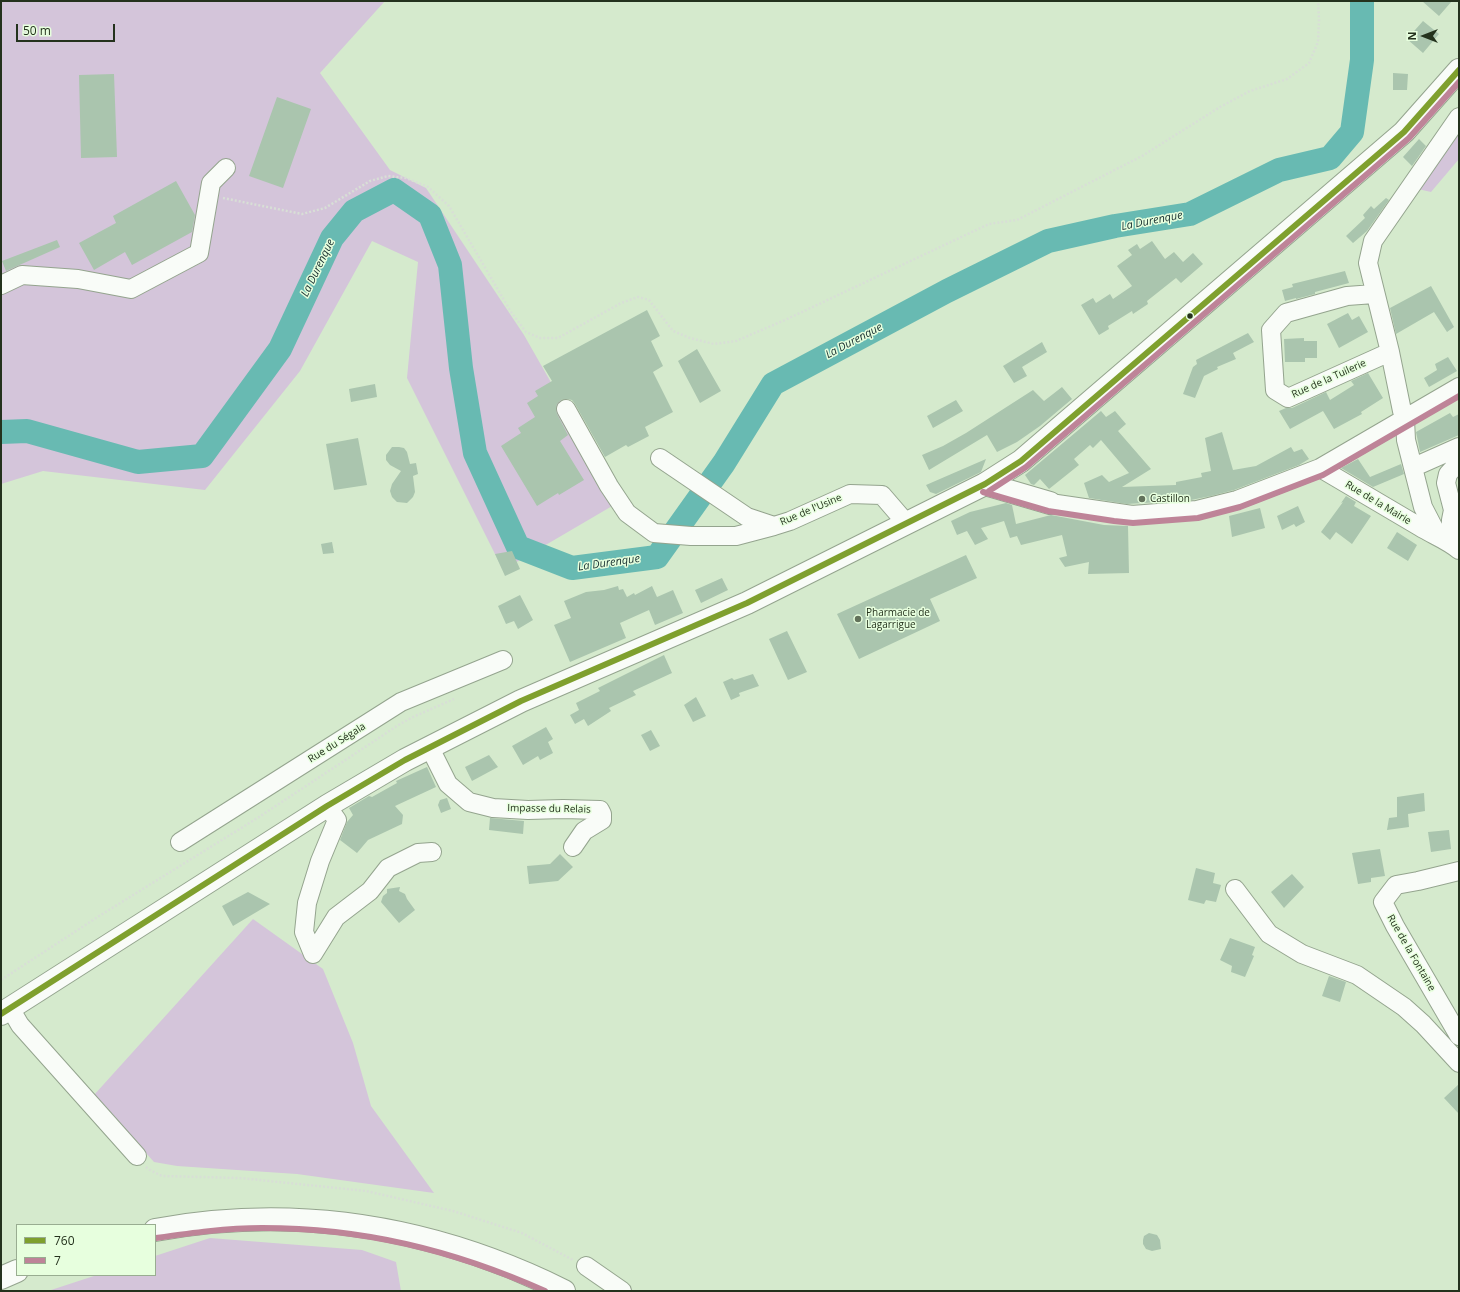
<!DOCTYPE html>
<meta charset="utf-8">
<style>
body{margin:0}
#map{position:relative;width:1460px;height:1292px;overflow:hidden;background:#d5eacd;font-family:"Open Sans",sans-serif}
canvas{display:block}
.frame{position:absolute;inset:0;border:2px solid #24321d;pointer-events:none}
.legend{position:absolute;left:16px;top:1224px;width:140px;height:52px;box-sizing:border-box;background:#e7ffde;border:1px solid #99ad91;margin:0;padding:5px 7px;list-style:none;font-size:12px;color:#24321d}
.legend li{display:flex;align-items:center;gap:8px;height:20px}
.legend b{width:20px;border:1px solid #99ad91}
.north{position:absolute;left:1404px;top:16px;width:40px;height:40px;-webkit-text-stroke:3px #e7ffde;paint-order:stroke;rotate:270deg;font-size:11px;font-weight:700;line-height:16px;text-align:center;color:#24321d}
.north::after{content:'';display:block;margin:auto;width:14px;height:18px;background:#24321d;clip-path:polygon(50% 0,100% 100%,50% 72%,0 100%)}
.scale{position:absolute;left:16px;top:24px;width:99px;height:18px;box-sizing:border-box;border:2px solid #24321d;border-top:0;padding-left:5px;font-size:12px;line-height:14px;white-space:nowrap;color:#24321d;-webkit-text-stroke:3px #e7ffde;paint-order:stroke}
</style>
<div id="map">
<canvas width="1460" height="1292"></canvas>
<div class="frame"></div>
<ul class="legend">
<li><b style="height:5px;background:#7fa02e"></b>760</li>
<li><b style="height:5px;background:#be8498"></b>7</li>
</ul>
<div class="north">N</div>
<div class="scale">50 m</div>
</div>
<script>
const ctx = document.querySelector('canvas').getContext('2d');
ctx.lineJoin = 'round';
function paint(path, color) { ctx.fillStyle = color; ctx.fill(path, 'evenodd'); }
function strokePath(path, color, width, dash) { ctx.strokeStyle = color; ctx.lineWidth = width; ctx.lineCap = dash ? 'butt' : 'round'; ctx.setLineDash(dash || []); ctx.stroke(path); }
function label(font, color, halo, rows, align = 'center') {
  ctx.font = font + ' "Open Sans",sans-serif'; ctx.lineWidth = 3; ctx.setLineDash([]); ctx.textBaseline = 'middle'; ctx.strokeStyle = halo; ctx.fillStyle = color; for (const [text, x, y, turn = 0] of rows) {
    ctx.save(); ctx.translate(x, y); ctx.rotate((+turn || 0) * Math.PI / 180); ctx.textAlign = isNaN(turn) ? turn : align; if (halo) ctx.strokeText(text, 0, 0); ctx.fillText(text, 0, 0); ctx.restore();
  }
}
const green = new Path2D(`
 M1,1H385L320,73L390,170L426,188L524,335L619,502L503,570L407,378L418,262L372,241L300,371L205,490L43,471L1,484Z
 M1459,132V159L1431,192L1418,189Z
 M253,919L323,969L353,1043L371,1106L434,1193L297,1174L177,1166L154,1162L94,1095Z
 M210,1238L362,1250L396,1262L401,1291H48L97,1275H155V1256Z`);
const river = new Path2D(`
 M1,432L27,431L138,462L202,456L280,349L332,238L354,211L394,190L430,215L450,265L461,368L475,453L518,547L572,568L657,557L724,463L773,384L947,291L1048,241L1115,226L1190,214L1279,170L1330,158L1352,132L1362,60V1`);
const building = new Path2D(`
 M1422,1H1452L1439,16Z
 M1423,21L1439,34L1423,53L1407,39Z
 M1393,73L1408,74L1407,90H1393Z
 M114,74L117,157L81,158L79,75Z
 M277,97L311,109L283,188L249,176Z
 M1419,139L1426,146L1412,166L1403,157Z
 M176,181L195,215L192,232L132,265L125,252L94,270L79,243L116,223L113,216Z
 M1386,198L1389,200L1367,231L1353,243L1346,236L1365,218L1363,215L1371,206L1374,209Z
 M57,240L60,247L6,271L2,261Z
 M1152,241L1165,259L1174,252L1183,262L1193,253L1203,264L1181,283L1176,278L1147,301L1148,304L1133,314L1132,311L1108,326L1109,329L1099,335L1081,305L1093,298L1096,303L1110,294L1113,299L1132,286L1117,266L1132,255L1128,250L1137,244L1140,249Z
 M1345,271L1349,283L1315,292V294L1296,299V298L1285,301L1282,290L1293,287L1292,284Z
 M1431,286L1454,327L1447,332L1434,312L1396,334L1390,308Z
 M647,310L660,336L651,341L663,366L653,372L673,412L645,427L649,436L628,447L626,445L605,457L575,404L572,400L567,399L561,400L557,404L556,409L557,414L568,435L560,441L584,480L559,495L558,493L537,506L501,446L521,433L518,428L535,417L527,403L538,396L535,391L552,381L543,366Z
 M1348,313L1352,320L1359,316L1368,332L1339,348L1327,324Z
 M1248,333L1254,342L1233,353L1236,359L1217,367L1218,369L1204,376L1195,398L1183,394L1193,367L1197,364L1196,360Z
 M1304,338V341H1317V358H1305V362H1285L1284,339Z
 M1042,342L1047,352L1022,367L1027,376L1014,383L1003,366Z
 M697,349L721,391L700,403L678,361Z
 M1448,357L1457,371L1429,387L1424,378L1437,370L1435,364Z
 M1368,373L1383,398L1361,412L1362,414L1334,429L1323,411L1290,429L1279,411L1286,408H1292L1326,392L1330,400L1354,385L1351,381Z
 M375,384L377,397L351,402L349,389Z
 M1062,387L1072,399L1040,426L1017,442L997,452L987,435L929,470L922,455L943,446L966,433L1033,390L1044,401Z
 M956,400L963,411L933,428L927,416Z
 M1101,411L1106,417L1115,411L1126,424L1118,431L1151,469L1122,487L1176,485V482L1202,477L1201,473L1211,471L1205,438L1222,432L1233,470L1256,466L1291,447L1294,452L1302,449L1309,459L1299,465L1234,490L1211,496L1191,500L1127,504L1089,498L1084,483L1102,475L1109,482L1129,473L1101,440L1093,448L1090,445L1074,459L1079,465L1049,489L1040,479L1034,485L1031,484L1025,475Z
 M1450,413L1453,417L1459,414V435L1420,452L1416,432Z
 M358,438L367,485L334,490L326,444Z
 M392,447H399L404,448L407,452L410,464L416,463L418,474L413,476L415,492L413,497L407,503L397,502L392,497L390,491L392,484L401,471L390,465L386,460V455Z
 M986,459L981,472L936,494L930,492L926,485Z
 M1358,459L1370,477L1401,464L1404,474L1373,487L1341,468Z
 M1346,496L1356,502L1354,506L1371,516L1352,544L1336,532L1330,540L1321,532L1343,502L1341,503Z
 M1006,503L1012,505L1016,524L1051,515L1104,525L1128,526L1129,573L1088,574L1089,562L1065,567L1059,558L1067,556L1062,535L1021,545L1017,536L1010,538L1004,521L981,528L988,539L975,545L967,531L957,535L951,521L970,512Z
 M1298,506L1305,522L1296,527L1294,524L1282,530L1277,516Z
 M1260,508L1265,528L1232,537L1229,516Z
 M1397,532L1417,545L1408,561L1387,548Z
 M332,542L334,553L323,554L321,544Z
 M512,551L520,569L505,576L495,554Z
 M966,555L977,578L930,599L940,621L859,659L837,614Z
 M722,578L728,590L701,603L695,590Z
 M618,586L619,590L623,589L627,597L634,593L635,595L652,586L657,597L673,590L683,613L655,625L649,610L620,623L626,638L570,662L554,625L571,618L564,601L586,592L604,590Z
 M520,595L533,620L518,629L514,621L506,624L498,606Z
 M787,631L807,672L788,680L769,639Z
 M664,655L672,673L633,691L636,695L609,708L611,711L588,726L584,719L575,724L570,715L579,710L576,703L600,691L598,688Z
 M753,674L759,686L739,693L740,696L731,700L723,682L732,678L734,680Z
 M696,697L706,716L693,722L684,705Z
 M546,727L553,739L548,742L553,753L540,760L538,756L523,765L512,746Z
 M651,730L660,746L650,751L641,735Z
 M489,755L498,767L472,781L465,767Z
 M427,767L436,787L395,806L403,815L402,824L368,840L357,853L340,840L347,822L353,815L349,808L369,796L372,797L397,783L396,781Z
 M1424,793L1425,811L1408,814L1409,827L1387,830L1389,818L1397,817V797Z
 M447,798L451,809L441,813L438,805L440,800Z
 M490,818L524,821L523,834L489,830Z
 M1449,830L1451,849L1431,852L1428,832Z
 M1380,849L1385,876L1371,878V882L1358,884L1352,853Z
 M560,854L573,867L558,881L529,884L527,866L550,864Z
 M1196,868L1215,873L1213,883L1221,885L1216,902L1206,900L1204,904L1188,900Z
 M1292,874L1304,887L1284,908L1271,892Z
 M400,887L399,891L405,894L407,899L415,910L399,923L381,902L383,896L387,893V889Z
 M248,892L270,904L233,926L222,906Z
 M1230,938L1255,947L1252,955L1254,956L1245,977L1231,972L1232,966L1220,960Z
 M1329,976L1346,982L1340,1002L1322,996Z
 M1459,1084V1114L1444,1098Z
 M1149,1233L1157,1235L1160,1240L1161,1249L1152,1251L1146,1249L1143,1244V1240L1144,1236Z`);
const path = new Path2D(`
 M223,198L302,214L325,208L370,181L388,176L406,178L428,187L449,206L511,312L526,332L540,338H558L621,303L638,297L649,300L673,331L690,338L714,344L736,341L785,320L989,224L1017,220L1142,156L1220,107L1250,91L1287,79L1309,63L1318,42L1319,20L1318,1
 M1,980L96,918L259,817L400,724L413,717L454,699
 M146,1167L148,1169L162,1176L240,1178L366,1191L453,1211L522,1233L573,1260`);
const minor = new Path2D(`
 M1,285L22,275L78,279L131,289L199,253L211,183L226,168
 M1374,294L1347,296L1286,313L1271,330L1275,390L1288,398L1390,352
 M566,409L609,486L627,513L654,533L691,536H736L774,526
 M660,458L747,517L774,526L790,521L850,494L882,495L907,524
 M1414,467L1459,447
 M1320,468L1420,527C1433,535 1447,540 1459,550
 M1050,503L1132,515L1197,510L1237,500L1320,468L1459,387
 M1438,536L1423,507L1406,440L1405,420L1402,411L1390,352L1368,263L1373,241L1459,117
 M1450,543L1451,520L1453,510L1446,483L1448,474L1459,462
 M430,748L448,784L469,802L493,808L528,810L563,809L600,810L602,814V820L584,831L573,847
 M327,806L337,820L320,861L307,903L304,932L313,954L336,917L370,891L388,868L418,853L432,852
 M180,842L401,702L503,660
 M1459,871L1418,881L1396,885L1383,902L1395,926L1459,1036
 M1235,889L1269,934L1302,954L1357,975L1404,1007L1423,1024L1459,1063
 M10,1008L20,1025L137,1156
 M586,1266L622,1291`);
const major = new Path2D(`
 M985,484L1050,503
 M1,1014L327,806L405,760L521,701L747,603L985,484L1021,461L1404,132L1459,70
 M155,1230C297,1204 435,1227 564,1291
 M1,1278L17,1271`);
const bus1 = new Path2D(`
 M1,1014L327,806L405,760L521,701L747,603L985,484L1021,461L1404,132L1459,70`);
const bus2 = new Path2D(`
 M989,491L1026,467L1409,138L1459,82
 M983,492L1048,511L1114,521L1133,523L1198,518L1240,507L1323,475L1459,396
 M156,1238C191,1233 226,1228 262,1228C363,1228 453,1250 545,1291`);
const markers = [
 [1190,316,3.5,"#24321d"],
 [1142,499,4,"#62725b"],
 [858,619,4,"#62725b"]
];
const streetNames = [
 ["Rue de la Tuilerie",1329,379,-24],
 ["Rue de la Mairie",1378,503,31],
 ["Rue de l'Usine",811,510,-23],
 ["Rue du Ségala",337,743,-32],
 ["Impasse du Relais",549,809,1],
 ["Rue de la Fontaine",1411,953,60]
];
const poiNames = [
 ["Castillon",1150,499],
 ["Pharmacie de",866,613],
 ["Lagarrigue",866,625]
];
const waterNames = [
 ["La Durenque",1152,221,-11],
 ["La Durenque",318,268,-64],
 ["La Durenque",854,341,-28],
 ["La Durenque",609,563,-8]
];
paint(green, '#d4c5da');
strokePath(river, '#68bab2', 24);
paint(building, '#aac5ae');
strokePath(minor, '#94a48e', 20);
strokePath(major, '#94a48e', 24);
strokePath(path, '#d8dfd6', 2.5, [2, 2]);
strokePath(minor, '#f9fcf8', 18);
strokePath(major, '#f9fcf8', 22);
strokePath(bus1, '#7fa02e', 6);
strokePath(bus2, '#be8498', 6);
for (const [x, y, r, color] of markers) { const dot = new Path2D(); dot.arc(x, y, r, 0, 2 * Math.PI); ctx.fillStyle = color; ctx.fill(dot); strokePath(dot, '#e7ffde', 1.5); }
label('10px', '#24321d', '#e7ffde', streetNames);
label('10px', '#24321d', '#e7ffde', poiNames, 'left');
label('italic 11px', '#183031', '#e7ffde', waterNames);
</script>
